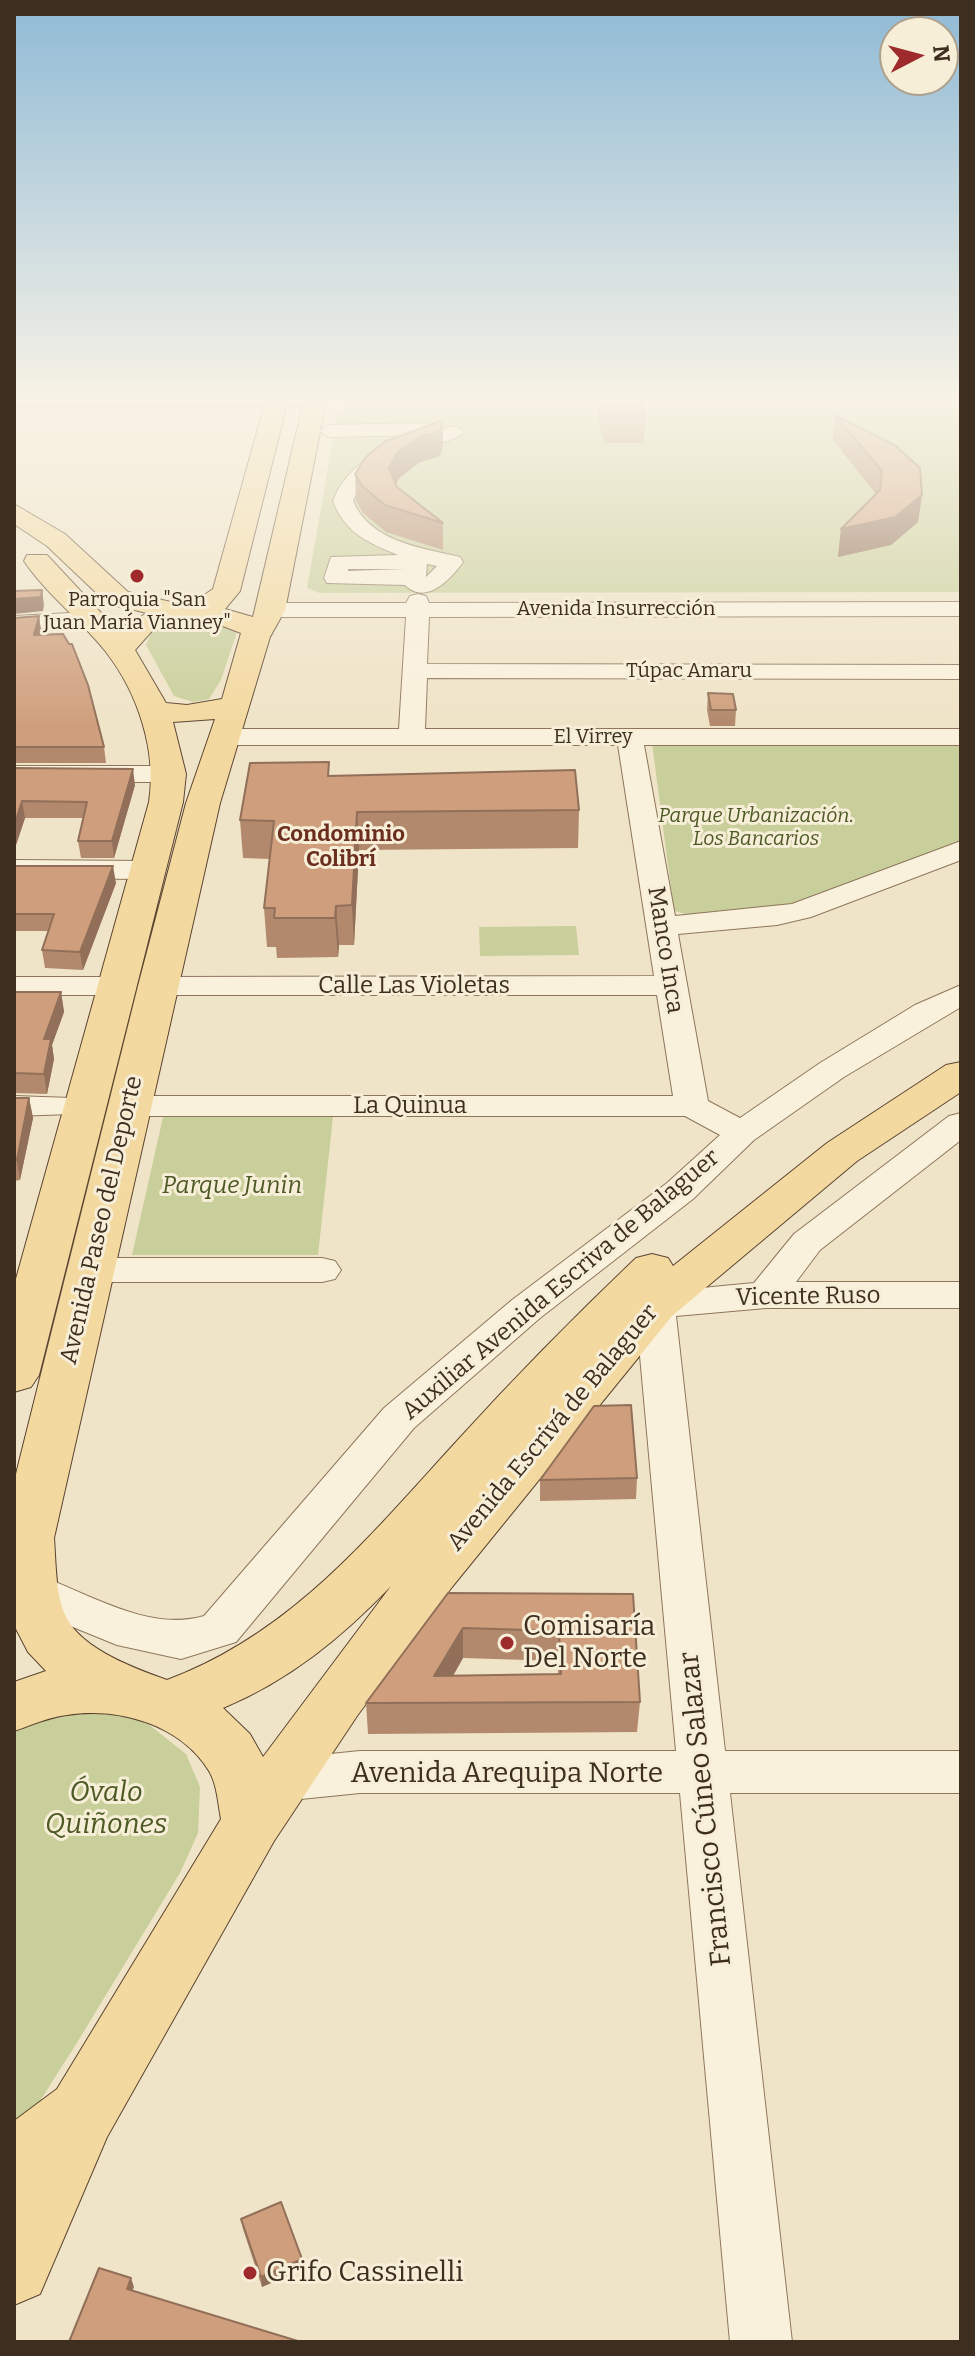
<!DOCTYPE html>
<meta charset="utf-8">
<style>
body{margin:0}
#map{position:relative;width:975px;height:2356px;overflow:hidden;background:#f0e4c8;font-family:Bitter,serif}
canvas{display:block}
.frame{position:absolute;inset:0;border:16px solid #3d2e20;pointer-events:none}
.north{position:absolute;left:879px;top:16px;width:80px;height:80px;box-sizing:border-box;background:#f7eed8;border:2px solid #ada18e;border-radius:50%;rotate:84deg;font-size:22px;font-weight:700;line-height:32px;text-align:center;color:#3d2e20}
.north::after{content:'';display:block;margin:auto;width:28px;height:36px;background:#9e2a2b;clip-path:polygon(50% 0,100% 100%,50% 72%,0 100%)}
</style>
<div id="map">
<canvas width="975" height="2356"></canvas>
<div class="frame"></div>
<div class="north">N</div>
</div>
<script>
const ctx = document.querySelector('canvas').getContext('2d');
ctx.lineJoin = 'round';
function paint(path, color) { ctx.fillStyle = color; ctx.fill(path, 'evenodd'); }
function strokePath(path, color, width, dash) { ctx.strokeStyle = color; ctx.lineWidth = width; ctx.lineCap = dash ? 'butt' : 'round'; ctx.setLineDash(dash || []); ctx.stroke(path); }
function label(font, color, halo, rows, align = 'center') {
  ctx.font = font + ' Bitter,serif'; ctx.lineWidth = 6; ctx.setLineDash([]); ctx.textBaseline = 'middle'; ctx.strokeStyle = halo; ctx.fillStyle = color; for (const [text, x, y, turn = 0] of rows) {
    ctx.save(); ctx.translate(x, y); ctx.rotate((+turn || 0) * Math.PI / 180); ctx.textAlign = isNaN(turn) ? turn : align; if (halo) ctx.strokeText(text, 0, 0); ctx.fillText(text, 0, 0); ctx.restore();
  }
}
const green = new Path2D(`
 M346,396H961V592L320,593L307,588L337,416L344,412Z
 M182,622H212L237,632L221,680L209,699L193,702L174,696L146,645L151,633Z
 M652,743H961V842C881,873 760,935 674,911Z
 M576,926L579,955L480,956L479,927Z
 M163,1117H333L318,1255H132Z
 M108,1710L143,1720L186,1754L200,1787L198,1833L180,1873L75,2046L29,2118L14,2128V1727L47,1713Z`);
const minor = new Path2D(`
 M14,396H316L324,401L315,407H14Z
 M427,423L434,425L435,432L454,426L464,432C455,441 440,442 428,446C398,456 364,470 353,501C370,542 422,548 460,557L463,562C451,579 426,606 405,585L327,583L324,578L331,557L398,555C368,543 345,533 333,501C347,463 386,446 424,435L329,437L319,431L329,425ZM427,564L437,566L426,577ZM348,569H405L348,571Z
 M418,594L426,596L429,603L961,602V616L429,617L427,664L961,665V679L427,678L425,729H961V745H644L675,916L792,904L961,841V860L811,917L777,925L678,934L708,1101L740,1118L820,1063L915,1005L961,985V1007L844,1077L754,1140L693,1199L540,1318L414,1428L236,1642L181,1659L117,1645L14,1603V1577L29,1572C84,1590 146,1633 204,1616L384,1408L512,1300L667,1183L720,1135L685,1116H129L117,1113L112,1106L117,1099L129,1096H673L657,995H157L146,993L141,986L146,979L157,977L654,976L618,745H225L212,737L225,729H399L406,617H271L259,610L271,603H406L410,596Z
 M90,612L102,619L98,624L14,630V616Z
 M14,766H170L179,768L183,774L179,780L170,782H14Z
 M14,860L150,861L160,864L165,870L160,876L150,879L14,878Z
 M14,977H117L128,979L133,986L128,993L117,995H14Z
 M14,1096L100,1099L105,1106L100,1113L14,1116Z
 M961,1113V1140L820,1250L796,1282H961V1308H766L676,1316L725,1751H961V1793H730L792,2342H730L680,1793H360L271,1802L253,1796L246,1781L253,1766L271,1760L360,1751H676L636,1312L623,1305L618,1296L623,1287L637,1283L660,1292L754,1283L794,1234L949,1116Z
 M90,1258H322L335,1261L341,1270L335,1279L322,1282H90L77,1279L71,1270L77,1261Z`);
const major = new Path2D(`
 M267,396H289L240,591L225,609L253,617L305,396H327L285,610L270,637L220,803L54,1538C56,1563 55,1596 67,1619C84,1650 136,1669 167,1680C291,1634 369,1537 456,1442C514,1378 574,1317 636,1258L652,1254L668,1258L673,1266L827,1143L946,1065L961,1062V1092L857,1161L672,1316L452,1587L357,1716L274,1841L107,2137L40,2294L14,2305V2121L57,2089L221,1819C218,1804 217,1784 209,1771C180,1724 118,1707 67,1715C49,1717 32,1725 14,1731V1682L46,1671L28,1652L14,1625V1482L138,986L186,803L215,719L173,722L186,774L183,802L39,1375L31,1387L14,1392V1286L149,802C157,751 138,693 106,652C81,620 47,595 24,561L27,555H47L117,630L147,613L108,604L47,546L14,524V504L65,534L128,592L188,606L213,589ZM180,623L220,625L241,633L222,699L187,705L166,703L135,650L152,631ZM391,1586L263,1757L250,1734L223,1708C290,1680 342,1637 391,1586Z`);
const wall = new Path2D(`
 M599,396L645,418L644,443H604L598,419Z
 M835,415L922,495L918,522L891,545L838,557L841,529L876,494L833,440Z
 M443,420V445L440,456L420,462L399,478L396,484L397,487L443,523V550L386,532L363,513L356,501L355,474Z
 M39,616L41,631L40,635L104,747L106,763H14V618Z
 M708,693L736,710L735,726H710L707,710Z
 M14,768L135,785L114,858H81L78,841L83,818H25L14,851Z
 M330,776L579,810L578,848L359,850L354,945H339L338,957L277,958L276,947H267L264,908L270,859L243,858L240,820Z
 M14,866L116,883L83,970L45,968L42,950L48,931H14Z
 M14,992H61L64,1012L52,1045L54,1059L47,1094L14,1093Z
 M14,1098H29L33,1118L20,1180L14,1181Z
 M637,1478L636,1499L540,1501V1480Z
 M448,1593L633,1594L640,1702L637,1732L368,1734L366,1703ZM463,1658L558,1661V1674L453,1676Z
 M241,2219L303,2269L262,2287L243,2229Z`);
const shadedWall = new Path2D(`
 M443,420V445L440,456L420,462L399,478L390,494L389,468L398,452Z
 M922,495L918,522L891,545L838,557L841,529Z
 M42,590L44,605L43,611L14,614V599Z
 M39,616L41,631L37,650L34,635Z
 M133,769L135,785L114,858L112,841Z
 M22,801L25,818L14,851V826Z
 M357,812L359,850L354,945L352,905Z
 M113,866L116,883L83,970L80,952Z
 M336,906L339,945L338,957L335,918Z
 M61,992L64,1012L52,1045L54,1059L47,1094L44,1074V1039Z
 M29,1098L33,1118L20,1180L17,1160Z
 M463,1628V1658L437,1703L434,1676Z
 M302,2259L303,2269L262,2287L261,2277Z
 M131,2278L134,2287L129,2298L127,2289Z`);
const building = new Path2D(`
 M599,396H641L645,418H605Z
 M835,415L896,446L920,468L922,495L895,517L841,529L880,490L882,471Z
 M443,420L440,431L419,437L398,452L389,468L397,487L443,523L385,505L362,486L355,474L366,457L384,442Z
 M42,590L41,597L14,599V591Z
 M39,616L34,635L63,634L69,644H72L88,685L104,747H14V618Z
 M708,693L733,694L736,710H711Z
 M329,762L328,776L575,770L579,810L357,812L352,905L336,906L335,918H274L275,908H264L274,821L240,820L250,763Z
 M14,768L133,769L112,841H78L87,802L22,801L14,826Z
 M14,866H113L80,952L42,950L54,914H14Z
 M14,992H61L44,1039H51L44,1074L14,1073Z
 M14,1098H29L17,1160H14Z
 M631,1405L637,1478L540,1480L594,1406Z
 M448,1593L633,1594L640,1702L366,1703ZM463,1628L559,1631L561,1674L434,1676Z
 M281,2202L302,2259L261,2277L241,2219Z
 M99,2268L131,2278L127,2289L301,2342H69Z`);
const markers = [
 [137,576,8,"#9e2a2b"],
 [507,1643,8,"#9e2a2b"],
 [250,2273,8,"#9e2a2b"]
];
const farPoinames = [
 ["Parroquia \"San",137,600],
 ["Juan María Vianney\"",137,623]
];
const farStreetnames = [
 ["Avenida Insurrección",616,609],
 ["Túpac Amaru",689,671],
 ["El Virrey",593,737]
];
const farParknames = [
 ["Parque Urbanización.",756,816],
 ["Los Bancarios",756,839]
];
const farNeighbourhoodnames = [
 ["Condominio",341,835],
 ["Colibrí",341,860]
];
const streetNames = [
 ["Manco Inca",665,950,81],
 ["Calle Las Violetas",414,986],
 ["La Quinua",410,1106],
 ["Avenida Paseo del Deporte",102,1220,-77],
 ["Auxiliar Avenida Escriva de Balaguer",561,1285,-40],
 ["Vicente Ruso",808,1297,-1],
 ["Avenida Escrivá de Balaguer",553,1428,-50]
];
const parkNames = [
 ["Parque Junin",232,1186]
];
const nearPoinames = [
 ["Comisaría",523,1627],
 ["Del Norte",523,1659],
 ["Grifo Cassinelli",266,2273]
];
const nearStreetnames = [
 ["Avenida Arequipa Norte",507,1774],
 ["Francisco Cúneo Salazar",706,1809,-96]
];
const nearParknames = [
 ["Óvalo",106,1793],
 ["Quiñones",106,1825]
];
paint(green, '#c9cf9b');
strokePath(minor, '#8d765c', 2);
strokePath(major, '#5b4430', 2);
paint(minor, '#faf1dc');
paint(major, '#f3d9a0');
paint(wall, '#b2896c');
paint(shadedWall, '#916f58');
paint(building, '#cf9f7d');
strokePath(building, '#916f58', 2);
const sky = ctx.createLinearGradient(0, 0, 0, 726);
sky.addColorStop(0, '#8fbad6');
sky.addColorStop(0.55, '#f8f3e6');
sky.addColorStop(1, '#f8f3e600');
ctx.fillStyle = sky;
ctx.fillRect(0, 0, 975, 726);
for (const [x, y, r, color] of markers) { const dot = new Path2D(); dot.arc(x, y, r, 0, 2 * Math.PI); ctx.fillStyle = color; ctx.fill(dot); strokePath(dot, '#f7eed8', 3); }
label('20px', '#3d2e20', '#f7eed8', farPoinames);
label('20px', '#3d2e20', '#f7eed8', farStreetnames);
label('italic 20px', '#4d5a26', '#f7eed8', farParknames);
label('bold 22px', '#6b2e1e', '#f7eed8', farNeighbourhoodnames);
label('24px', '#3d2e20', '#f7eed8', streetNames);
label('italic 24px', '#4d5a26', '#f7eed8', parkNames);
label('28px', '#3d2e20', '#f7eed8', nearPoinames, 'left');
label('28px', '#3d2e20', '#f7eed8', nearStreetnames);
label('italic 28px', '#4d5a26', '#f7eed8', nearParknames);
</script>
